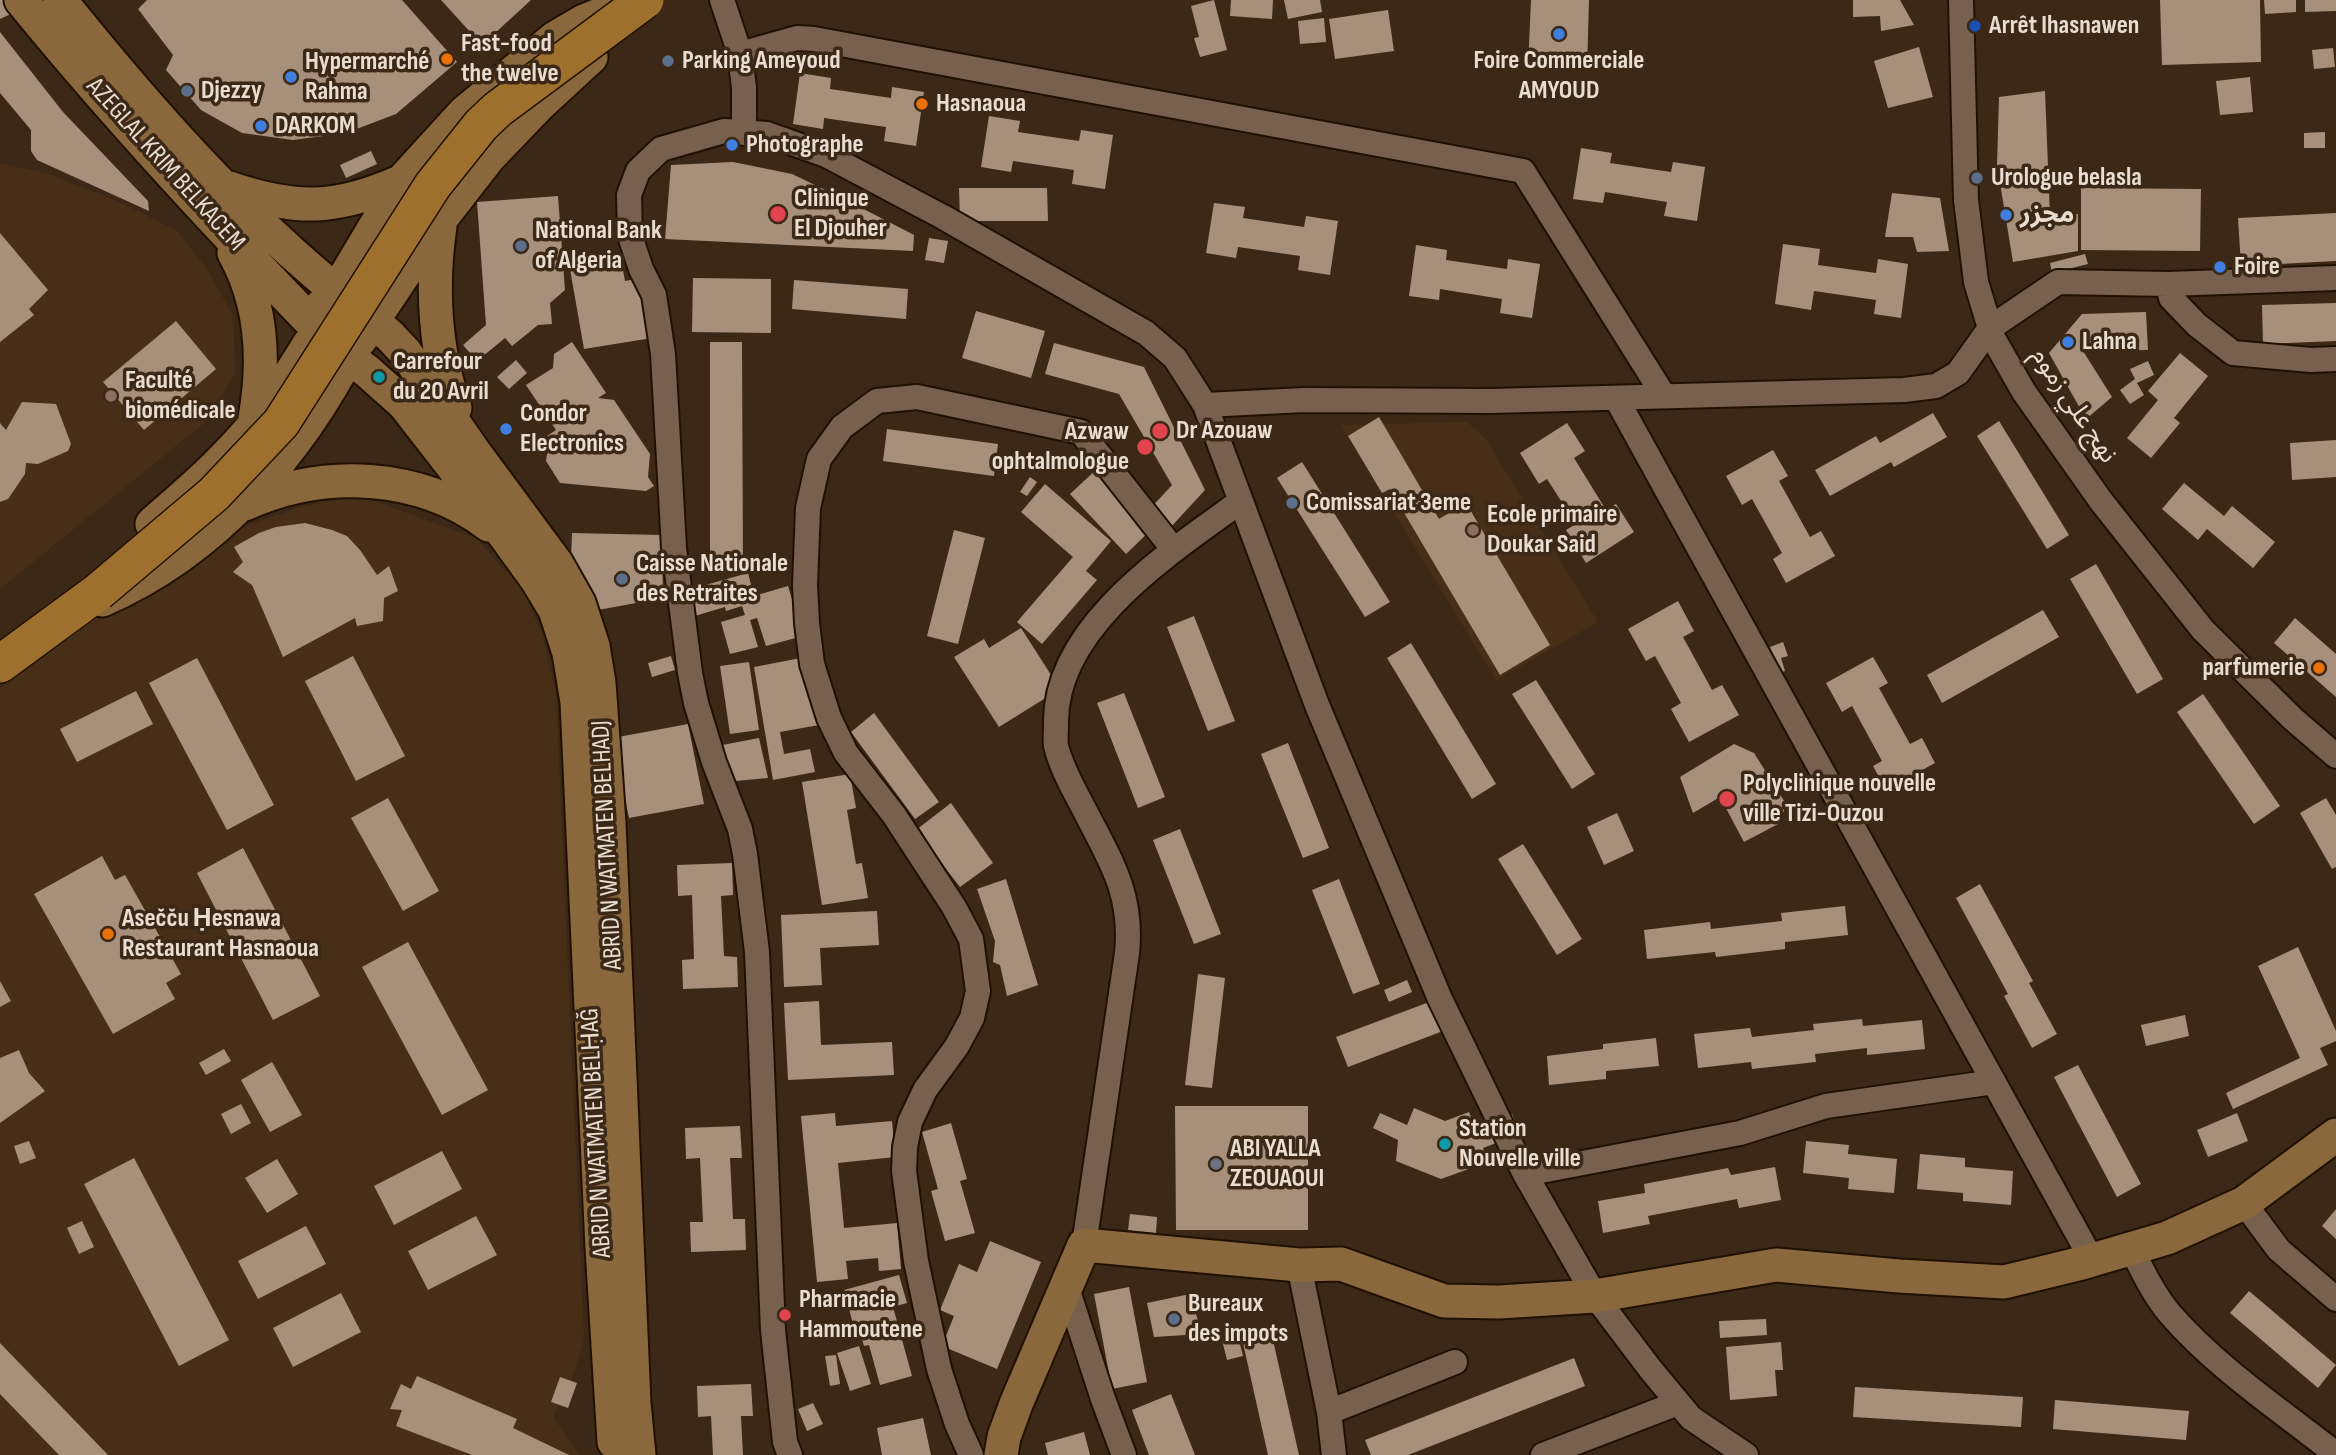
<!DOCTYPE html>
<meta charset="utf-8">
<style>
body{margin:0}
canvas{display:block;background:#3b2816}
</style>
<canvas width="2336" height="1455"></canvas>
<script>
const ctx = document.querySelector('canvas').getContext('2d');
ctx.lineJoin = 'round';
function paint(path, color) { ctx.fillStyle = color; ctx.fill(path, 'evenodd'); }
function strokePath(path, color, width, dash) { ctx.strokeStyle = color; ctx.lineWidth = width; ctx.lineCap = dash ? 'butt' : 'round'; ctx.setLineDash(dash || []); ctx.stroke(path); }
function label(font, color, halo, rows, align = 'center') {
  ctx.font = font + ' "Sofia Sans Condensed","Noto Sans Arabic",sans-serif'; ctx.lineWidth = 7; ctx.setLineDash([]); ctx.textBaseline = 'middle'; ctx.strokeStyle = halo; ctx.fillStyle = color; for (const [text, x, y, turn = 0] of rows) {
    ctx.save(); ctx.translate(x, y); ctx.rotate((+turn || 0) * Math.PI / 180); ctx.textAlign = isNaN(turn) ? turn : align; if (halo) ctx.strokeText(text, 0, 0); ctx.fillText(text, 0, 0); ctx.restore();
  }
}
const built = new Path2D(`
 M0,163L48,174L122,203L177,231L207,269L233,316L235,373L209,419L0,589Z
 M1467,422L1485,438L1598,622L1496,680L1341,425Z
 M354,494L476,538L524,591L543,637L556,694L584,1339L573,1375L553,1417L579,1455H0V688L88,621L132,605L230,531L298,508Z`);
const building = new Path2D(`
 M0,0H8L13,13L0,19Z
 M147,0H402L457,62L396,114L346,133L293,140L242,133L201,110L166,70L173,55L138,9Z
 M441,0H531L482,45Z
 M1214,0L1227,50L1200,57L1194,38L1199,37L1191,6Z
 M1231,0H1273L1272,19L1230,16Z
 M1284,0H1320L1322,12L1288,19Z
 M1531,0H1589L1587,70L1528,67Z
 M1853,0H1900L1914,25L1881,31L1880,16L1853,17Z
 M2160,0H2260L2261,62L2162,65Z
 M2264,0H2296V12L2265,14Z
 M2305,0H2336V11L2305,12Z
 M1388,10L1394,51L1335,59L1329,19Z
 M1324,18L1326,42L1300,44L1298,21Z
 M0,32L63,112L148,201L149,211L37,160L31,151V130L0,93Z
 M1919,47L1933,97L1888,108L1874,61Z
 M2333,48L2335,67L2314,69L2312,50Z
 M800,73L831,78L830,89L891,98L892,87L924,92L916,146L884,141L886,127L824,118L823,129L793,124Z
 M2250,77L2253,112L2220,115L2216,81Z
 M2045,91L2050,216L2078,214V251L2013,262L1997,165L1999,97Z
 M989,116L1020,121L1018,132L1079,141L1081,130L1113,135L1105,189L1072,184L1074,170L1013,161L1011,172L981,167Z
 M2325,132V148H2304V133Z
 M1581,148L1612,153L1610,163L1671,172L1673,162L1705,167L1697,221L1664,216L1667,202L1605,192L1603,203L1573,199Z
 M371,151L377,164L346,178L340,165Z
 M733,162L792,174L846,200L914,235L913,251L665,239L671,165Z
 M959,188H1047L1048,221H960Z
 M2081,188L2201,189L2200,251L2081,250Z
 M1892,193L1940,198L1949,251L1917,252L1913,237H1885Z
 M558,196L565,290L550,303L552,324L538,325L512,346L505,338L477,361L463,345L486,325L477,202Z
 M1214,203L1245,207L1243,218L1304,227L1306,216L1338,221L1330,275L1298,270L1300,256L1238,247L1236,258L1206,253Z
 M2336,213V261L2241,266L2238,218Z
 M0,233L48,290L29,309L34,315L0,342Z
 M929,238L948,241L944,263L925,260Z
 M1783,244L1820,249L1818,265L1876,273L1878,259L1908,264L1901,318L1874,314L1876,300L1814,291L1811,310L1775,304Z
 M1416,245L1447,250L1446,260L1507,269L1508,259L1540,264L1532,318L1500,313L1502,299L1440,289L1439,300L1409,296Z
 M2085,254L2088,264L2052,273L2050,263Z
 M621,260L625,281L642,278L652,338L584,349L570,269Z
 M693,278L771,279V333L692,332Z
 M794,280L908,289L906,319L792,309Z
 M2336,303V341L2263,344L2262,305Z
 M976,311L1045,331L1031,378L962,358Z
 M2146,312L2148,350L2083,351L2112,397L2086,419L2049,353L2082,314Z
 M176,321L216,369L144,430L103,382Z
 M572,342L606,393L598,398L614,400L650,454L648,477L654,486L646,491L560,483L546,461L547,454L555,448L547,436L556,430L526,385L553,368L554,354Z
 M710,342H742L743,572H710Z
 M1054,343L1144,367L1205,490L1169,529L1149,510L1172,485L1119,394L1045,374Z
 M2180,353L2208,376L2174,418L2180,423L2151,458L2127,438L2158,400L2148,391Z
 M516,360L527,373L509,389L497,377Z
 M2148,361L2154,375L2137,383L2144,395L2130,404L2120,390L2135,379L2130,369Z
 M22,402L56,404L71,444L68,451L38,464L26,463L25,474L8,499L0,502V423L6,430Z
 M1933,413L1947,437L1894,467L1891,462L1830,496L1815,470L1876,436L1880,443Z
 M1379,417L1439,519L1466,503L1550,645L1500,675L1390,489L1382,493L1348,436Z
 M1999,421L2069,535L2047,549L1977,436Z
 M1567,423L1585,451L1574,458L1606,510L1616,504L1634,532L1586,563L1566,530L1576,524L1547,479L1539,484L1520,453Z
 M887,429L998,444L994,476L883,461Z
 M2336,440V477L2292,480L2290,443Z
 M1773,450L1788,476L1779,481L1810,537L1821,531L1835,556L1786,583L1773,559L1782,553L1752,499L1742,505L1726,476Z
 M1302,462L1390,602L1365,617L1277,478Z
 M1099,467L1155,526L1126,554L1070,494Z
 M1030,477L1037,482L1027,496L1020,492Z
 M2184,483L2224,516L2232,506L2275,542L2253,568L2207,529L2198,540L2162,509Z
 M1045,484L1111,541L1086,571L1097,580L1042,644L1017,622L1073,557L1021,512Z
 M305,523L332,530L347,536L360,550L377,575L389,566L398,591L384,598L383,621L357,626L355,618L283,657L252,585L233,572L243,562L234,547L259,533L276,527Z
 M954,530L985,538L958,644L927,636Z
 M572,533L662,535L663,598L598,610L571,560Z
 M2096,564L2163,679L2137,694L2070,579Z
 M748,573L754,596L788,586L803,636L766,646L757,618L750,620L758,647L730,654L721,622L745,615L742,606L726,611L725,607L688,618L681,592Z
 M1678,601L1694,631L1683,637L1712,690L1722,685L1739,715L1689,742L1671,709L1681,703L1655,656L1646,661L1628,629Z
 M2043,610L2059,637L1942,703L1927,675Z
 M1194,616L1235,721L1208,731L1167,627Z
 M2295,618L2336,654V697L2274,643Z
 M1021,628L1060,689L999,727L954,657L984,639L989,648Z
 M1783,642L1788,656L1781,658L1785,671L1780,673L1770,647Z
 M1411,643L1496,784L1472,799L1387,658Z
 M353,656L405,756L356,781L305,681Z
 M671,656L675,670L652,677L648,663Z
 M806,657L819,725L780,732L784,754L810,749L815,772L773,780L754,667Z
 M1873,657L1888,683L1879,688L1910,744L1922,738L1935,763L1886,790L1873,766L1882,761L1852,706L1842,712L1826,683Z
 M197,658L274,805L227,830L149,683Z
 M749,662L759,730L730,734L720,666Z
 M1536,680L1595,774L1572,789L1512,694Z
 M136,691L153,724L77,762L60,729Z
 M1124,693L1165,797L1138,808L1097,703Z
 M2203,694L2280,806L2254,824L2177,712Z
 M874,713L939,802L915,819L851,732Z
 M688,724L704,804L629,818L613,738Z
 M759,738L768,778L725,782L717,746Z
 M1288,743L1329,848L1303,858L1261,754Z
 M1734,744L1754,753L1786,804L1780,823L1744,842L1720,797L1693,813L1680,777Z
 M850,774L856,808L847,810L856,864L862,863L868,898L822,905L802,782Z
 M388,798L439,891L403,911L351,818Z
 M2326,798L2336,815V867L2332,869L2300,813Z
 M951,803L993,863L960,887L916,830Z
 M1617,813L1634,851L1604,865L1587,827Z
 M1180,829L1221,934L1194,944L1153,840Z
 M1523,844L1582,939L1557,955L1498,859Z
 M243,848L320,996L273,1020L197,873Z
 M102,856L115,880L125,875L181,974L166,983L175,999L113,1034L34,894Z
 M732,863L733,895L721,896L724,956L737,957L738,987L683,989L682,960L694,959L692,895L678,896L677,865Z
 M1006,879L1038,985L1007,996L1000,965L993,962L995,941L977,889Z
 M1339,879L1380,984L1353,994L1312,890Z
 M1980,884L2033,981L2029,983L2057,1034L2032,1048L2004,996L2008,994L1956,898Z
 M1845,906L1848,935L1785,942V949L1716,957L1715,952L1647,959L1644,930L1710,922L1711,929L1782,921L1781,913Z
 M877,911L879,945L820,948L822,985L784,987L781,915Z
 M408,942L488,1090L442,1115L362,967Z
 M2298,947L2336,1031V1041L2320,1048L2328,1065L2233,1109L2226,1093L2300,1058L2258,966Z
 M1198,974L1225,978L1212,1088L1185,1085Z
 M1407,980L1412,992L1389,1002L1384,990Z
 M0,981L11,1001L0,1007Z
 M819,1001L821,1045L892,1042L894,1075L788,1080L784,1003Z
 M1432,1001L1443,1031L1348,1067L1336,1037Z
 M2185,1015L2189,1036L2146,1046L2141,1025Z
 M1862,1019L1863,1026L1922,1020L1925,1049L1867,1055V1048L1815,1054L1816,1062L1752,1069L1751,1062L1698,1068L1694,1034L1750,1028L1752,1037L1814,1030L1813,1024Z
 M1656,1038L1659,1066L1606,1071V1079L1549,1085L1547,1056L1603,1049V1044Z
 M224,1049L231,1061L206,1075L199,1063Z
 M19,1050L29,1073L45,1091L0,1123V1058Z
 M272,1062L302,1115L270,1132L241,1080Z
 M2078,1065L2141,1184L2117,1197L2054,1077Z
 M241,1104L251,1123L231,1134L221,1114Z
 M1175,1106H1308V1230H1176Z
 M1414,1108L1445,1121L1469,1112L1475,1128L1512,1114L1520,1134L1483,1148L1488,1162L1441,1179L1396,1161L1398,1140L1373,1128L1380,1113L1407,1125Z
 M835,1113L836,1126L892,1121L895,1157L838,1163L844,1228L897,1223L901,1269L879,1271L878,1258L846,1261L848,1279L817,1282L801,1116Z
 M2237,1113L2248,1141L2208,1157L2197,1130Z
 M951,1123L967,1179L960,1181L975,1233L945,1241L931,1191L938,1189L922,1132Z
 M740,1126L742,1158H730L733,1219H745L746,1250L691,1252L690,1222H703L700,1158L686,1159L685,1128Z
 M29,1141L36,1158L20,1164L14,1146Z
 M1806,1141L1849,1145L1848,1154L1897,1159L1894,1193L1848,1189L1849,1178L1803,1173Z
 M442,1151L462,1189L394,1225L374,1186Z
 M1920,1154L1965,1158V1167L2013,1171L2011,1205L1963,1201V1193L1917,1189Z
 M134,1158L229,1340L179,1366L84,1184Z
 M277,1159L298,1194L267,1213L245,1178Z
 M1775,1167L1781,1200L1739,1208L1737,1199L1648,1216L1650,1224L1603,1233L1598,1201L1645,1193L1644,1184L1728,1168L1731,1175Z
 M2336,1209V1239L2322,1226Z
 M1130,1214L1157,1217L1156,1233L1128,1230Z
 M476,1216L497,1255L428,1290L408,1251Z
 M82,1221L94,1247L79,1254L67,1228Z
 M306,1226L326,1264L258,1299L238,1261Z
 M990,1241L1041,1262L997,1369L942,1346L954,1316L940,1310L959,1264L977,1272Z
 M899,1275L907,1303L893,1307L912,1376L880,1385L869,1345L864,1346L857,1322L853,1324L844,1290Z
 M1129,1287L1147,1382L1112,1389L1094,1294Z
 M2249,1291L2336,1365L2318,1388L2230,1313Z
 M341,1293L361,1332L293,1367L273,1328Z
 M1190,1294L1202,1334L1154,1337L1147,1303Z
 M1766,1319L1767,1335L1720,1338L1719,1321Z
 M1270,1327L1299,1455H1268L1241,1334Z
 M1238,1336L1243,1356L1227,1360L1222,1340Z
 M1781,1342L1783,1370H1775L1777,1396L1730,1400L1726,1347Z
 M0,1343L108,1455H59L0,1394Z
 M859,1346L871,1384L850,1391L837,1353Z
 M836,1355L840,1384L830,1386L825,1356Z
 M1574,1358L1585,1386L1408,1455H1371L1365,1440Z
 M417,1376L517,1419L513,1428L569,1455H472L396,1426L402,1410L390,1409L401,1384L411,1389Z
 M560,1377L577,1383L568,1408L551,1402Z
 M751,1384L753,1416H741L743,1455H713L711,1416L698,1417L697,1386Z
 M1855,1387L2023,1397L2021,1427L1853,1417Z
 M1171,1394L1195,1455H1149L1132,1410Z
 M2055,1400L2189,1411L2186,1440L2053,1429Z
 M813,1403L823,1424L807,1431L798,1409Z
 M923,1418L931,1455H882L877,1428Z
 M1084,1432L1090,1455H1048L1045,1443Z`);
const street = new Path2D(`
 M722,0L740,54L744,88V133
 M1961,0L1966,200L1976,282L1993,338L2024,392L2101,501L2203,630L2293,719L2336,756
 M740,54L797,38L814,39L1523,171L1664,396
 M2168,284L2171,298L2197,325L2233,353L2311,360L2336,359
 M1616,398L2092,1260
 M1205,405L1317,705L1440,999L1525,1174L1595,1296L1651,1370L1691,1418L1746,1455
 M1525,1174L1740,1133L1826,1106L1994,1082
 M2244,1203L2279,1250L2336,1299
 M1084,1245L1127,953C1133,893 1110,860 1084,809C1074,790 1061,767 1056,746C1055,739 1056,731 1056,725C1053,627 1171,552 1241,501
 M2132,1249C2142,1271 2154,1295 2170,1314C2217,1368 2280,1410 2336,1454
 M1299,1265L1329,1412L1334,1455
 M1066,1285L1103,1399L1124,1455
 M1329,1412L1455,1362
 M790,1455L785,1442L773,1330L757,952L745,854L740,829L714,762L696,703L690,673L674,548L663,354L654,295L641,269L630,236L629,195L638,171L661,149L724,131L767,134L826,155L943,217L1146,333L1175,358L1205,405L1304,400L1491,401L1904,390L1936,386L1958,373L1990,328L2058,282L2168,284L2336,278
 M971,1455L957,1424L939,1369L916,1261L904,1171L905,1147L910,1122L925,1090L957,1046L972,1018L978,991L971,939L954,907L894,815L846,753L829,718L812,664L807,623L805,585L808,508L819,459L842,427L877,401L917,397L1081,432L1174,550
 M1543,1455L1678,1403`);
const secondary = new Path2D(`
 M21,0C113,113 212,220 314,325
 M60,0C146,107 238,212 346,299
 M229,188C297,211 336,210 402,181
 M440,226C431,288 434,348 455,408
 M234,253C263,305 265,362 255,418
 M361,311L390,336L405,352L472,449L557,564L579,603L593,646L599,683L609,823L634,1403L639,1455
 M353,345L337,349L321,341C310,324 313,308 332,299L402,181L465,112L555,38L584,21L632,2
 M337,349L367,371L404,404L487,511L537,580L555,610L569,653L577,702L602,1248L614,1442
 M245,504C323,469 419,472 489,525
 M152,524C187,493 224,462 254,425C274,400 292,372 309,344
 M102,600C215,551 300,452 354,345L360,340L440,220L489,157L540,104L591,57
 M1001,1455L1004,1437L1016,1404L1084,1245L1299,1265L1341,1264L1444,1301L1499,1302L1595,1296L1776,1265L1899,1276L2004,1282L2082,1263L2167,1238L2244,1203L2336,1135`);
const primary = new Path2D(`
 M0,664L98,592`);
const primaryBridge = new Path2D(`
 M98,592L214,494L281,423L433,185L481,125L498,109L645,0`);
const markers = [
 [1975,26,7,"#1a4fb4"],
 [1559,34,7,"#3f7fe0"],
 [447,59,7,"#e8710a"],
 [668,61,7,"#5c6f8a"],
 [291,77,7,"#3f7fe0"],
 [187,91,7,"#5c6f8a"],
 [922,104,7,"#e8710a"],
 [261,126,7,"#3f7fe0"],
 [732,145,7,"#3f7fe0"],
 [1977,178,7,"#5c6f8a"],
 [778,214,9,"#e0444e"],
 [2006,215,7,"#3f7fe0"],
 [521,246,7,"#5c6f8a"],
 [2220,267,7,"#3f7fe0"],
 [2068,342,7,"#3f7fe0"],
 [379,377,7,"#0f9aa8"],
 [111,396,7,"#8d6e63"],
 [506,429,7,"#3f7fe0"],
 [1160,431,9,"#e0444e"],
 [1145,447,9,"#e0444e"],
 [1292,503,7,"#5c6f8a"],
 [1473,530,7,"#8d6e63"],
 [622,579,7,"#5c6f8a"],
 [2319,668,7,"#e8710a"],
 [1727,799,9,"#e0444e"],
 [108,934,7,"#e8710a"],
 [1445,1144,7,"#0f9aa8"],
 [1216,1164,7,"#6b7280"],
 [785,1315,7,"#e0444e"],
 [1174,1319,7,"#5c6f8a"]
];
const poiNames = [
 ["Arrêt Ihasnawen",1989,26],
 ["Fast-food",461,44],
 ["the twelve",461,74],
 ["Parking Ameyoud",682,61],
 ["Foire Commerciale",1559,61,"center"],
 ["AMYOUD",1559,91,"center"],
 ["Hypermarché",305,62],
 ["Rahma",305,92],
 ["Djezzy",201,91],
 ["Hasnaoua",936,104],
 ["DARKOM",275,126],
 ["Photographe",746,145],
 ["Urologue belasla",1991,178],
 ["Clinique",794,199],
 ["El Djouher",794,229],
 ["مجزر",2020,215],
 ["National Bank",535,231],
 ["of Algeria",535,261],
 ["Foire",2234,267],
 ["Lahna",2082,342],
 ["Carrefour",393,362],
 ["du 20 Avril",393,392],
 ["Faculté",125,381],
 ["biomédicale",125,411],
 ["Condor",520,414],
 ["Electronics",520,444],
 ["Dr Azouaw",1176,431],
 ["Azwaw",1129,432,"right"],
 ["ophtalmologue",1129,462,"right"],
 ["Comissariat 3eme",1306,503],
 ["Ecole primaire",1487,515],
 ["Doukar Said",1487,545],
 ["Caisse Nationale",636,564],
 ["des Retraites",636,594],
 ["parfumerie",2305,668,"right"],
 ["Polyclinique nouvelle",1743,784],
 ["ville Tizi-Ouzou",1743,814],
 ["Asečču Ḥesnawa",122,919],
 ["Restaurant Hasnaoua",122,949],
 ["Station",1459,1129],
 ["Nouvelle ville",1459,1159],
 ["ABI YALLA",1230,1149],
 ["ZEOUAOUI",1230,1179],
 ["Pharmacie",799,1300],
 ["Hammoutene",799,1330],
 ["Bureaux",1188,1304],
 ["des impots",1188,1334]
];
const streetNames = [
 ["AZEGLAL KRIM BELKACEM",165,165,48],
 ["نهج علي زموم",2073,406,56],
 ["ABRID N WATMATEN BELHADJ",608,845,-93],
 ["ABRID N WATMATEN BELḤAǦ",597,1133,-93]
];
paint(built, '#472f17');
paint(building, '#a7907b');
strokePath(street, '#211001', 28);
strokePath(secondary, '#211001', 37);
strokePath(primary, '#211001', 40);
strokePath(street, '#77614e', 24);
strokePath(secondary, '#8a683e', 33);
strokePath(primary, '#9d702e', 37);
strokePath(primaryBridge, '#211001', 40, []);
strokePath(primaryBridge, '#9d702e', 37);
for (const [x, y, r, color] of markers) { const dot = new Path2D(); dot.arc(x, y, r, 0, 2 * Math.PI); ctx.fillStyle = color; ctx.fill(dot); strokePath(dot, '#3b2816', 2.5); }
label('bold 26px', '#e9dcd1', '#3b2816', poiNames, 'left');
label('26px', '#e9dcd1', '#3b2816', streetNames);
</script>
